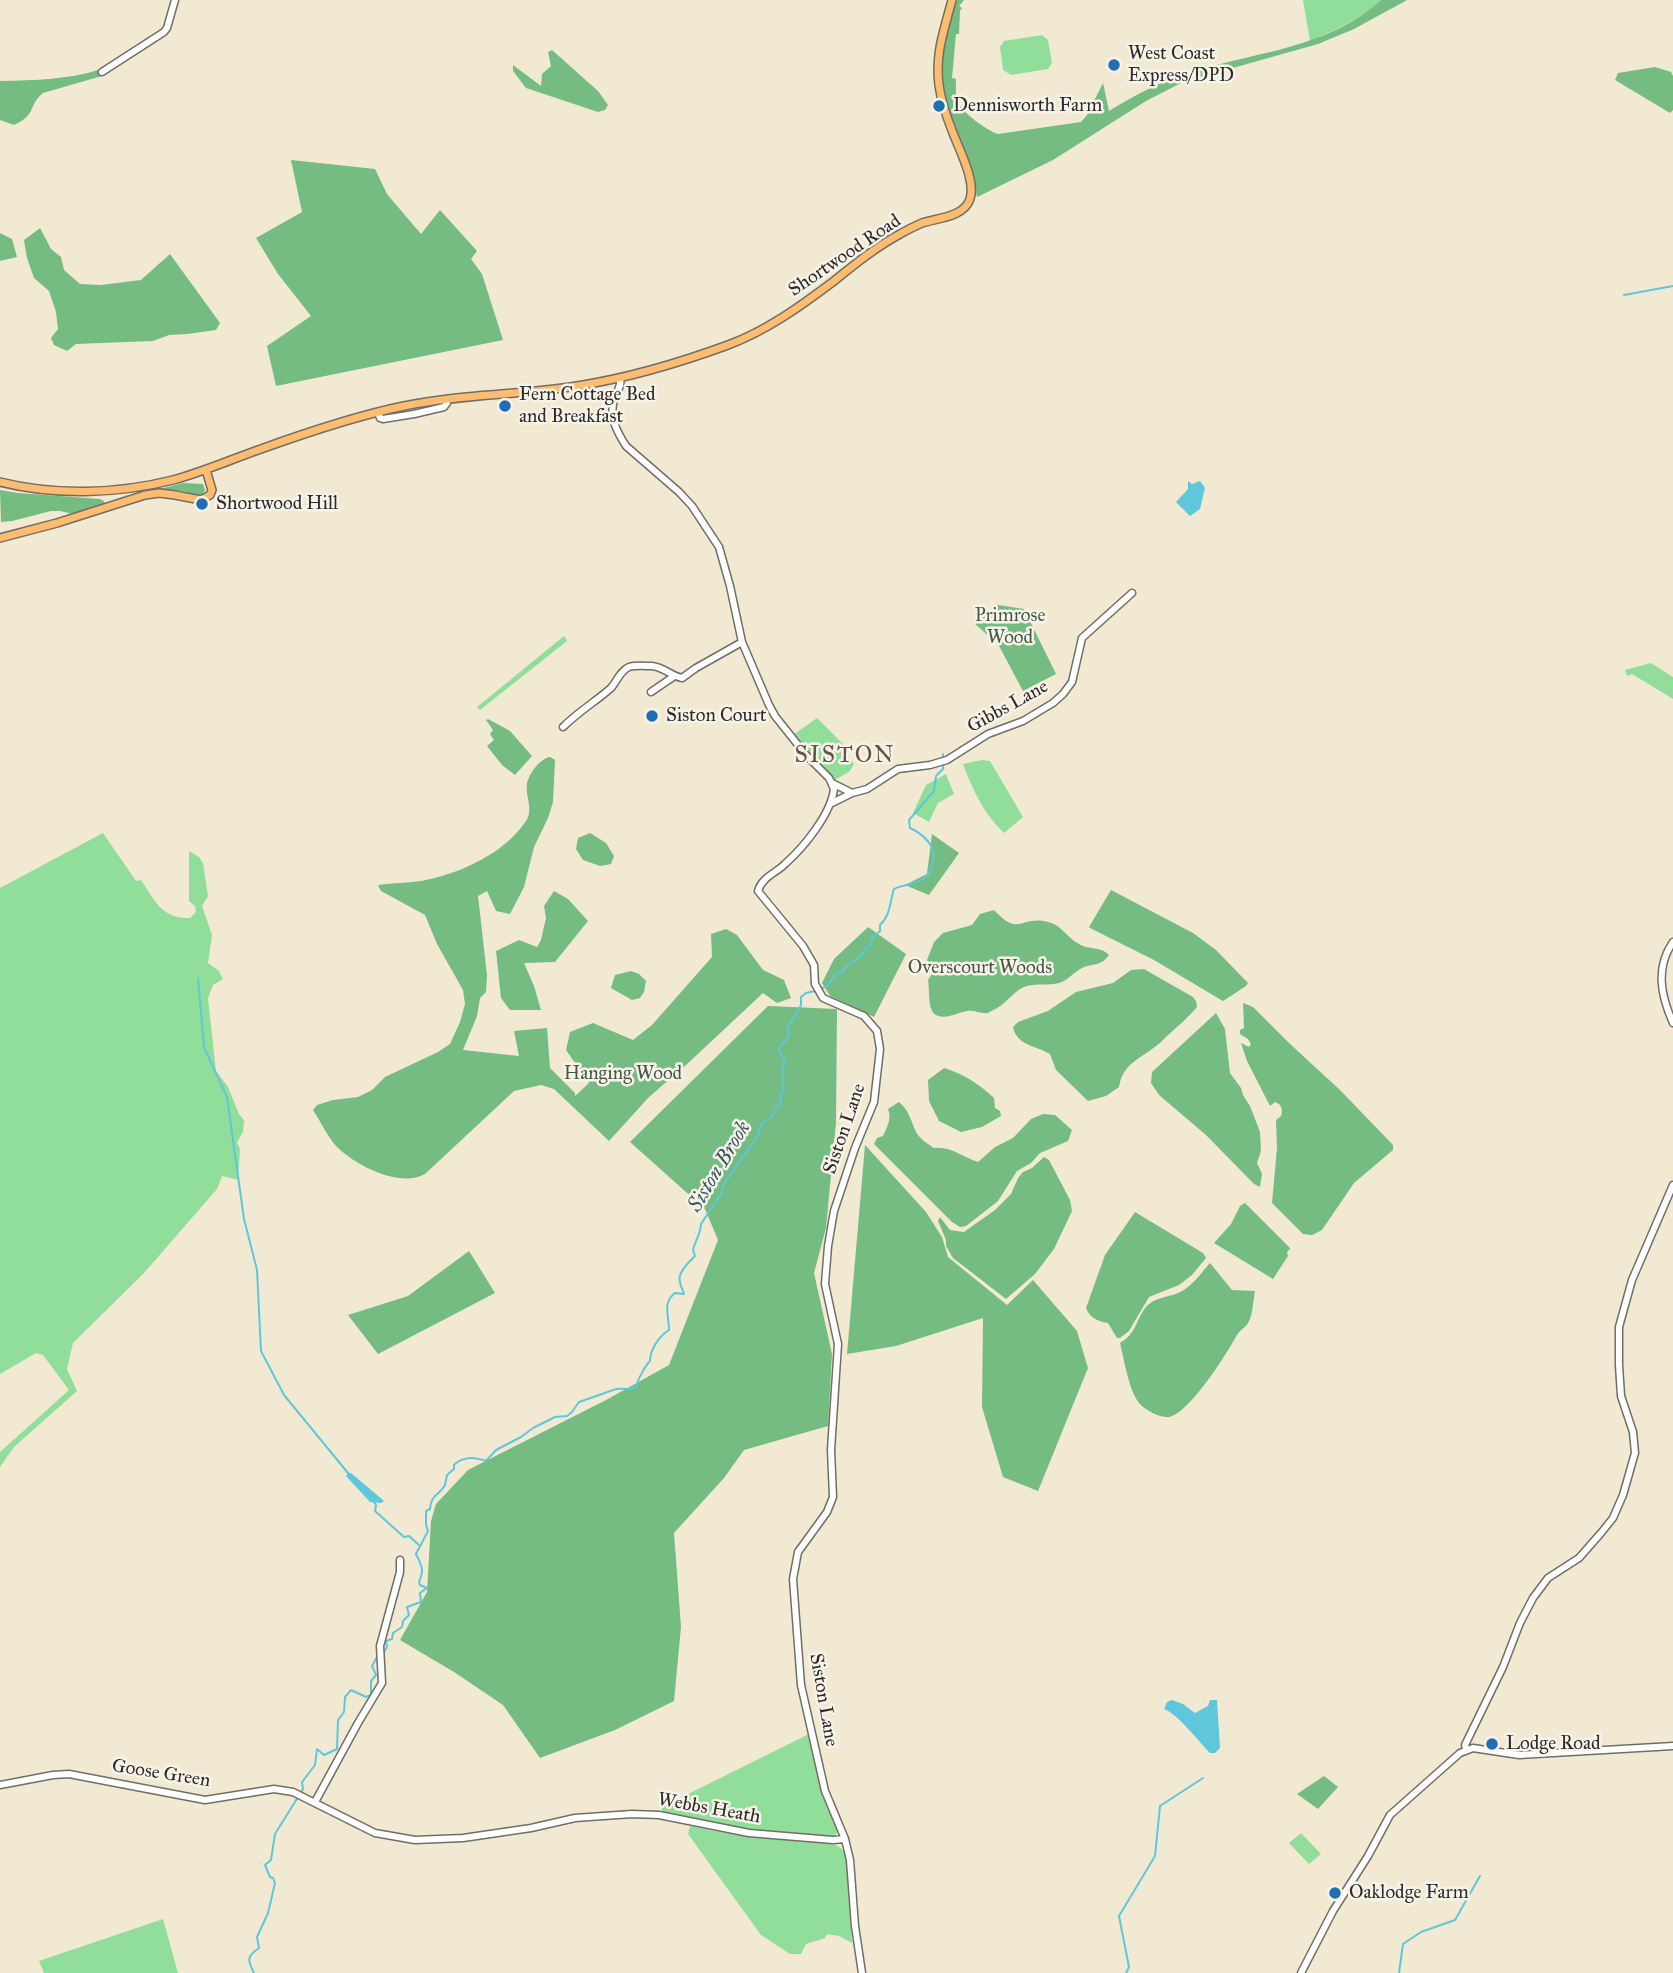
<!DOCTYPE html>
<style>
body{margin:0}
canvas{display:block;background:#f2e9d3}
</style>
<canvas width="1673" height="1973"></canvas>
<script>
const ctx = document.querySelector('canvas').getContext('2d');
ctx.lineJoin = 'round';
function paint(path, color) { ctx.fillStyle = color; ctx.fill(path, 'evenodd'); }
function strokePath(path, color, width, dash) { ctx.strokeStyle = color; ctx.lineWidth = width; ctx.lineCap = dash ? 'butt' : 'round'; ctx.setLineDash(dash || []); ctx.stroke(path); }
function label(font, color, halo, rows, align = 'center') {
  ctx.font = font + ' "IM FELL Great Primer",serif'; ctx.lineWidth = 5; ctx.setLineDash([]); ctx.textBaseline = 'middle'; ctx.strokeStyle = halo; ctx.fillStyle = color; for (const [text, x, y, turn = 0] of rows) {
    ctx.save(); ctx.translate(x, y); ctx.rotate((+turn || 0) * Math.PI / 180); ctx.textAlign = isNaN(turn) ? turn : align; if (halo) ctx.strokeText(text, 0, 0); ctx.fillText(text, 0, 0); ctx.restore();
  }
}
const green = new Path2D(`
 M1303,0H1381C1361,19 1335,30 1310,41Z
 M1042,35L1048,40L1052,63L1048,69L1011,75L1003,70L1000,47L1004,41Z
 M564,636L567,641L480,710L477,707Z
 M1651,663L1673,677V699L1632,674L1627,676L1625,670Z
 M817,718L848,749L846,755L854,764L850,771L835,780L813,759L793,735Z
 M982,760L990,761L1023,817L1004,833C984,814 973,791 963,764Z
 M946,774L954,794L938,803L929,822L913,813L926,785Z
 M103,833L136,881L141,880C155,901 162,919 190,918L196,912L195,906L189,901V851L199,857L203,863L208,896L202,906L212,935L208,963L219,971L223,979L213,985L208,998L216,1071L228,1087L239,1114L244,1120L243,1132L237,1142L240,1149L238,1180L222,1176L217,1189L144,1273L73,1343L67,1369L77,1391L14,1447L0,1467V1452L69,1390L43,1355L36,1353L0,1374V888Z
 M809,1734L820,1787L836,1825L838,1832L834,1836L741,1829L662,1811V1808L666,1805Z
 M690,1826C726,1835 765,1837 803,1842C813,1843 825,1841 835,1845C841,1847 843,1850 846,1856L852,1943L839,1936L827,1934L825,1938L806,1944L801,1954H790L761,1935L688,1834Z
 M1301,1833L1321,1854L1309,1864L1289,1843Z
 M163,1919L178,1973H44L39,1961Z`);
const forest = new Path2D(`
 M957,0H964L959,6L962,8L960,11L959,34H956L952,78L956,79C956,86 955,95 958,102C961,112 988,131 998,134L1081,122L1087,115L1103,83L1109,111C1135,95 1161,81 1191,72C1256,52 1329,48 1381,0H1407L1354,29L1318,44L1183,82L1146,101L1053,160L977,197C975,189 974,180 971,171C960,136 936,101 941,63C943,41 951,20 957,0Z
 M552,50L598,91L608,105L605,110L598,112L526,88L513,71V65L541,86L542,74L551,66L548,52Z
 M1655,67L1671,72L1673,76V110L1670,113L1615,80L1618,73Z
 M101,69L102,76L43,93C28,105 37,115 14,125L0,120V81C35,80 68,80 101,69Z
 M291,160L375,169L387,194L421,234L440,210L477,251L471,259L482,274L503,340L276,386L267,346L311,316L278,274L256,238L302,212Z
 M40,228L51,249L61,257L64,270L80,284L101,285L141,280L170,254L220,323L216,330L187,334L169,335L153,341L76,344L67,351L54,345L51,338L58,329L56,312L49,291L34,278L27,258L24,240Z
 M0,233L12,239L17,257L0,261Z
 M184,483L203,484L205,490L203,494L196,496L184,491L159,489Z
 M0,490L18,493L100,499L104,501V505L77,515L60,511H51L12,521L1,522Z
 M998,605L1024,609L1056,674L1023,691L998,644L975,624Z
 M488,719L510,731L532,756L515,775L502,765L487,746L494,740L490,734L493,730L486,720Z
 M550,757L555,760L553,802L548,818L534,847L524,887L510,914L496,911L487,891L478,896L487,975L486,992L480,998L477,1016L463,1050L519,1056L514,1031L547,1028L550,1068L575,1093V1096L589,1083L566,1050L570,1032L593,1023L633,1040L652,1025L712,957L711,934L726,929L737,935L763,970L784,980L791,998L777,1003L763,993L686,1065L649,1097L609,1141L554,1089L541,1085L514,1091L425,1174C400,1188 357,1166 338,1148C328,1138 321,1122 313,1110L317,1105L333,1100L358,1097L372,1090L385,1077L438,1052L450,1044L460,1022L465,1004L463,990L437,944L425,915L381,891L378,885C392,883 407,883 421,881C459,874 504,854 526,821C534,810 525,796 527,784C529,774 539,759 550,757Z
 M590,833L606,843L614,856L611,864L600,866L583,860L576,849L578,838Z
 M932,834L959,853L929,895L905,885L927,874Z
 M1111,890L1193,933L1216,950L1248,983L1246,986L1223,1001L1154,960L1092,929L1089,927Z
 M554,891L568,899L588,921L555,962L524,963L534,986L541,1010H510L501,998L496,951L519,940L537,947L541,940L546,918L544,906Z
 M994,910C1020,938 1020,915 1048,922C1062,925 1067,938 1079,944C1088,950 1101,946 1109,955C1101,967 1092,963 1082,968C1074,972 1067,981 1059,983C1049,986 1037,983 1027,986C1015,989 1008,1002 997,1008C996,1009 989,1012 988,1013C981,1014 974,1010 967,1011C956,1013 946,1020 936,1015C927,1010 930,990 928,980L934,971L927,960L934,942L943,933L972,925L980,914Z
 M868,927L906,954L874,1017L830,996L822,983L834,959Z
 M1144,969L1193,997L1196,1001L1197,1007C1187,1019 1173,1030 1162,1041C1144,1058 1123,1061 1119,1087L1106,1096L1088,1101L1056,1070L1050,1054C1035,1045 1017,1046 1013,1027L1018,1022L1048,1011L1076,992L1113,983L1131,970Z
 M631,971L639,974L646,981L644,992L640,998L632,1000L611,988L615,975Z
 M1243,1003L1253,1007L1289,1043L1340,1090L1393,1145V1150L1354,1183L1322,1230L1312,1235L1303,1234L1272,1203L1277,1148L1276,1120L1281,1116C1283,1110 1282,1104 1275,1102L1270,1106L1247,1061L1241,1043L1249,1047L1251,1044L1248,1039L1240,1034V1030L1244,1028Z
 M768,1006L837,1009L836,1122L826,1228L814,1273L832,1354L828,1426L744,1450L724,1478L674,1533L681,1627L674,1701L615,1730L540,1758L503,1705L454,1672L400,1640L427,1592L431,1521L436,1504L468,1470L606,1400L669,1365L718,1240L705,1209L630,1142Z
 M1216,1013L1225,1029L1230,1073L1241,1088L1243,1095L1250,1106L1260,1132L1261,1151L1257,1163L1262,1174L1260,1187L1254,1184L1206,1135L1159,1095L1151,1083L1152,1072Z
 M944,1068C964,1074 979,1084 994,1098L995,1108L1000,1111L1001,1116L982,1127L961,1132L939,1121L929,1101L928,1080Z
 M899,1102C909,1110 911,1121 916,1132C920,1139 928,1144 934,1148C951,1146 962,1157 978,1162L995,1147L1013,1138L1031,1119L1043,1114L1055,1115L1072,1130L1068,1141L1040,1153L1031,1163L1017,1171L998,1201L966,1226L960,1227L952,1222L874,1144L877,1138L883,1136C887,1127 892,1119 888,1109Z
 M865,1145L926,1212L942,1237L948,1257L1007,1305L1033,1280L1077,1331L1088,1368L1038,1491L1003,1477L982,1407L983,1318L896,1346L847,1354Z
 M1044,1157L1049,1160L1070,1200L1072,1211L1054,1249L1035,1274L1006,1299L953,1258L946,1246V1240L938,1221L940,1217L950,1230L964,1232L995,1210L1011,1194L1018,1178L1023,1172L1032,1168Z
 M1245,1203L1289,1247L1290,1249L1287,1252L1288,1256L1273,1279L1214,1243L1231,1224L1240,1206Z
 M1135,1212L1203,1253L1206,1258L1192,1275L1179,1285L1149,1297L1129,1331L1120,1338H1117L1108,1323C1097,1321 1090,1318 1086,1308L1105,1255Z
 M469,1251L495,1293L378,1354L348,1315L408,1296Z
 M1210,1263L1232,1290L1255,1291C1253,1301 1253,1315 1248,1323C1245,1328 1240,1330 1237,1335C1227,1353 1190,1413 1169,1417C1161,1418 1146,1411 1140,1404C1129,1392 1124,1359 1120,1343C1137,1333 1135,1321 1146,1307C1156,1296 1170,1298 1182,1291C1193,1285 1202,1272 1210,1263Z
 M1324,1776L1338,1787L1318,1809L1297,1794Z`);
const water = new Path2D(`
 M1188,481L1192,484L1200,481L1205,488L1200,509L1190,516L1176,502L1188,489Z
 M348,1473H351L384,1501L381,1503L370,1502L346,1476Z
 M1172,1700L1183,1704L1195,1713L1208,1706L1210,1700H1217L1220,1748L1215,1753H1210C1198,1741 1178,1714 1164,1709L1167,1702Z`);
const stream = new Path2D(`
 M1624,295L1673,286
 M943,757V754
 M198,978L204,1047L227,1097L244,1219L257,1270L261,1351L284,1395L348,1473
 M820,989L827,986L836,974L842,972L849,964L860,957L866,948L870,946L872,938L880,931V925C890,916 890,902 894,889C904,884 917,885 926,877C931,873 931,868 933,862C937,846 923,834 910,828L909,820L934,791L936,776L943,769V766
 M374,1502L376,1505L375,1511L404,1537L409,1536L420,1546
 M384,1652L387,1647L386,1641L392,1639L393,1633L402,1627L403,1621L409,1615L407,1607L421,1602L420,1593L427,1588L420,1585L419,1582C425,1569 421,1565 416,1554L428,1531L426,1525V1511L430,1509C431,1494 439,1496 445,1485C445,1484 447,1476 447,1475L454,1469V1465C463,1456 474,1457 486,1461L496,1450L521,1437L533,1428L555,1417L567,1416L572,1412L579,1402C591,1398 602,1394 613,1390C620,1387 628,1391 636,1387C637,1381 645,1366 650,1361C650,1350 659,1336 669,1330C669,1315 662,1303 675,1293L684,1294C683,1290 680,1286 680,1282C677,1273 689,1262 695,1256L693,1250C695,1241 701,1233 701,1224L721,1194L725,1182L758,1136C759,1125 764,1121 773,1116L774,1108L781,1104L780,1094L784,1090L782,1070L785,1060L781,1055L779,1048L788,1037V1028L801,1005V997L806,993L815,991
 M301,1793L303,1789L302,1782L315,1765L317,1749L324,1755L337,1749L338,1720L344,1712L345,1697L351,1690L366,1697L371,1695V1681L376,1675L372,1666L377,1657
 M254,1973C247,1960 247,1956 259,1948L257,1937L268,1913L275,1883L273,1878L270,1877L265,1865L271,1860L275,1834L298,1797
 M1126,1973L1129,1967L1119,1916L1155,1856L1160,1806L1203,1778
 M1399,1973L1403,1944L1421,1932L1455,1920L1480,1876`);
const minor = new Path2D(`
 M102,72L164,32L167,28L175,0
 M620,378C622,388 616,391 614,400C609,417 617,432 626,446L679,492L692,506L719,547L730,586L742,642L769,705L775,716L806,755L829,778L834,789C831,814 804,847 785,864C776,873 762,877 758,891L803,946L814,965L815,984L823,998L864,1016L877,1031L880,1049L874,1102L855,1148L834,1211L828,1246L825,1284L838,1344L831,1450L833,1497L827,1512L798,1552L793,1579L801,1685L825,1791L845,1839L850,1860L855,1926L862,1973
 M378,412L380,418L383,419L414,414L444,407L447,403V399
 M651,692L673,677
 M563,727C578,712 595,702 611,688C617,681 620,671 629,667C635,665 645,666 652,666C664,667 671,676 682,678L696,668L742,642
 M832,783L852,793
 M830,804L852,793L867,789L898,769L930,765L947,760L988,734L1023,721L1053,703L1063,694L1072,682L1082,638L1132,593
 M1673,942C1655,968 1661,996 1673,1023
 M1466,1749L1465,1745L1503,1667L1520,1623L1533,1598L1548,1578L1579,1558L1601,1533L1613,1518L1623,1495L1635,1453L1633,1432L1621,1396L1619,1365V1327L1632,1280L1673,1185
 M0,1785L53,1775L69,1774L205,1800L274,1789L293,1792L375,1833L415,1840L463,1838L531,1828L575,1818L632,1814L659,1815L749,1833L833,1840L845,1839
 M315,1802L358,1723L382,1683L380,1646L400,1572V1560
 M1301,1973L1333,1911L1368,1856L1390,1815L1460,1753L1473,1748L1519,1755L1673,1746`);
const major = new Path2D(`
 M0,482C56,496 117,494 173,480C203,472 232,459 261,449C308,432 355,416 404,406C461,394 520,395 577,386C628,378 679,363 728,345C766,331 801,306 834,281C855,264 876,247 900,234C907,230 915,226 922,223C938,218 964,217 970,199C976,181 959,149 953,133C947,118 941,101 939,85C935,53 944,31 952,0
 M0,538L57,523L145,495L159,493L175,495L201,500L210,495L212,490L206,470`);
const markers = [
 [1114,65,7,"#1f6fb2"],
 [939,106,7,"#1f6fb2"],
 [505,406,7,"#1f6fb2"],
 [202,504,7,"#1f6fb2"],
 [652,716,7,"#1f6fb2"],
 [1492,1744,7,"#1f6fb2"],
 [1335,1893,7,"#1f6fb2"]
];
const poiNames = [
 ["West Coast",1128,54],
 ["Express/DPD",1128,76],
 ["Dennisworth Farm",953,106],
 ["Fern Cottage Bed",519,395],
 ["and Breakfast",519,417],
 ["Shortwood Hill",216,504],
 ["Siston Court",666,716],
 ["Lodge Road",1506,1744],
 ["Oaklodge Farm",1349,1893]
];
const streetNames = [
 ["Shortwood Road",845,256,-34],
 ["Gibbs Lane",1008,707,-29],
 ["Siston Lane",845,1129,-71],
 ["Siston Lane",823,1700,80],
 ["Goose Green",161,1774,9],
 ["Webbs Heath",709,1809,10]
];
const parkNames = [
 ["Primrose",1010,616],
 ["Wood",1010,638],
 ["Overscourt Woods",980,968],
 ["Hanging Wood",623,1074]
];
const waterNames = [
 ["Siston Brook",720,1167,-59]
];
const quarterNames = [
 ["SISTON",845,756]
];
paint(green, '#91dd9a');
paint(forest, '#74bc82');
paint(water, '#5ec7db');
strokePath(stream, '#5ec7db', 2);
strokePath(minor, '#716e66', 9);
strokePath(major, '#716e66', 10);
strokePath(minor, '#fff', 6);
strokePath(major, '#febc70', 7);
for (const [x, y, r, color] of markers) { const dot = new Path2D(); dot.arc(x, y, r, 0, 2 * Math.PI); ctx.fillStyle = color; ctx.fill(dot); strokePath(dot, '#f7f3e8', 2.5); }
label('19px', '#2b2b2b', '#f7f3e8', poiNames, 'left');
label('19px', '#2b2b2b', '#f7f3e8', streetNames);
label('19px', '#445847', '#f7f3e8', parkNames);
label('italic 21px', '#3a5a60', '#f7f3e8', waterNames);
ctx.letterSpacing = '2px';
label('23px', '#655345', '#f7f3e8', quarterNames);
ctx.letterSpacing = '0px';
</script>
